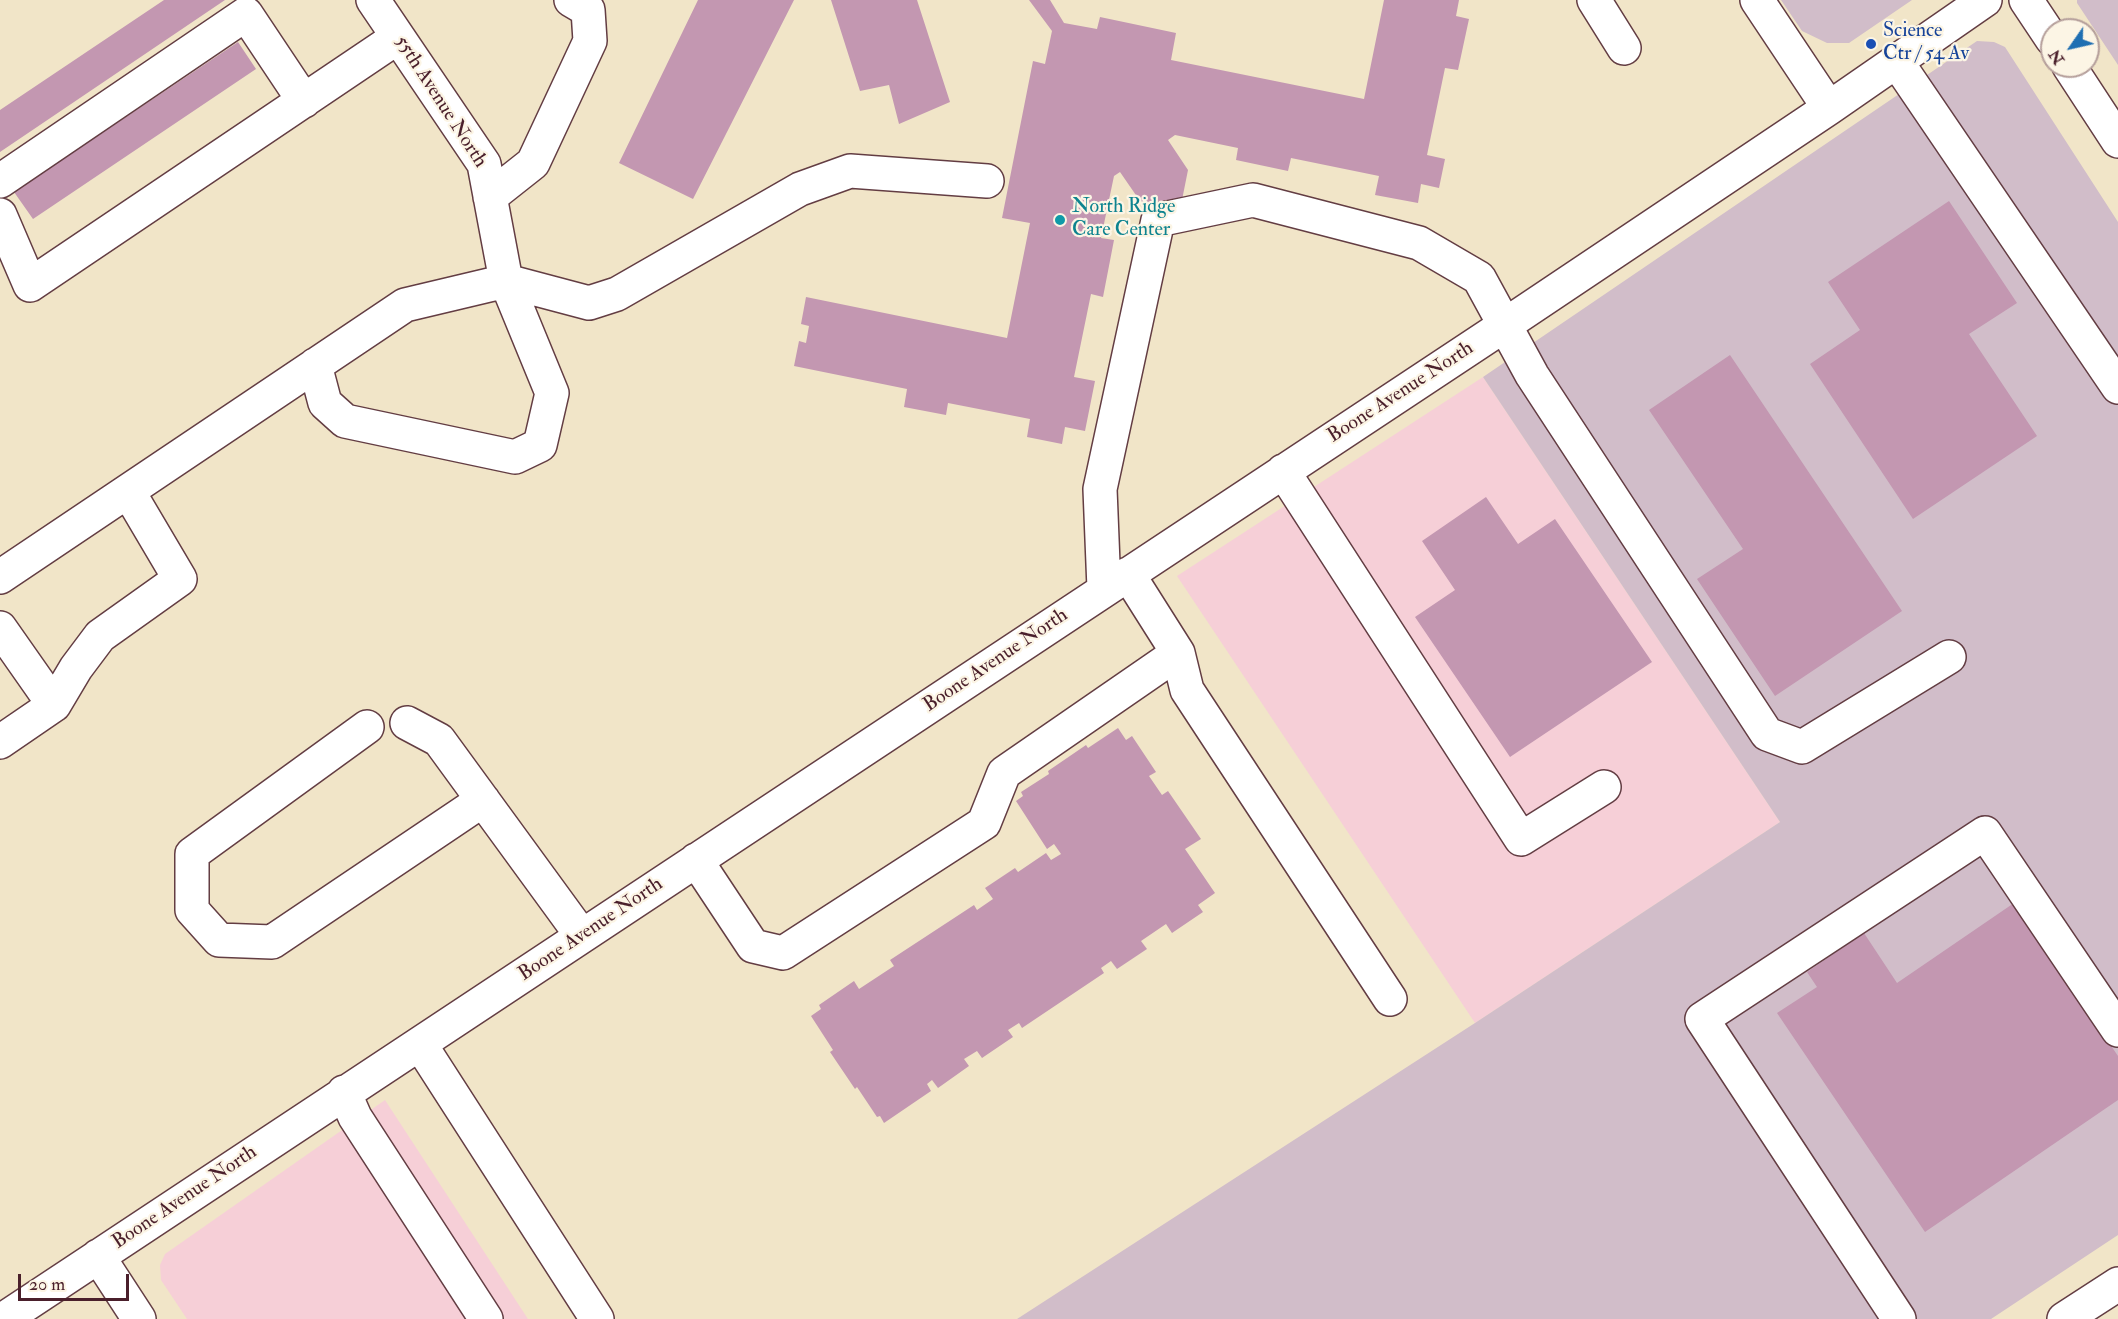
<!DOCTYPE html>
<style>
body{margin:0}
#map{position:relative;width:2118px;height:1319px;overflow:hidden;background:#f1e5c8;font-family:"IM FELL Double Pica",serif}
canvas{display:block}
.north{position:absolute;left:2040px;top:18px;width:60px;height:60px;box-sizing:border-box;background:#fcf5e5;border:2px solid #b59f9b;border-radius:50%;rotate:236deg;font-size:16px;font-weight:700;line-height:24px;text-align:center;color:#4a1f2b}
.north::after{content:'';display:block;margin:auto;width:21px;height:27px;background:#1f6fb2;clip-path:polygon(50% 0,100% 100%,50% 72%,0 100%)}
.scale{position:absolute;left:18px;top:1274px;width:111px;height:27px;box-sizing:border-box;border:3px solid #4a1f2b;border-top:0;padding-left:8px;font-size:18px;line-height:21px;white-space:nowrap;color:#4a1f2b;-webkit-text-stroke:4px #fcf5e5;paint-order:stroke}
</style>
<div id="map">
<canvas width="2118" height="1319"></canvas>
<div class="north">N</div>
<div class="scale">20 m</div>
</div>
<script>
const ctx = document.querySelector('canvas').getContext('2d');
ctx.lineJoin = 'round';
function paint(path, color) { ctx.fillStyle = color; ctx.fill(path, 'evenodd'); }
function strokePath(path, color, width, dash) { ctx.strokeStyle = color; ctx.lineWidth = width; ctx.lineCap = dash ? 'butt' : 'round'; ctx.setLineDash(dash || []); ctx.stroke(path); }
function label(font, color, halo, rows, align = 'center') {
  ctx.font = font + ' "IM FELL Double Pica",serif'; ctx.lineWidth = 4.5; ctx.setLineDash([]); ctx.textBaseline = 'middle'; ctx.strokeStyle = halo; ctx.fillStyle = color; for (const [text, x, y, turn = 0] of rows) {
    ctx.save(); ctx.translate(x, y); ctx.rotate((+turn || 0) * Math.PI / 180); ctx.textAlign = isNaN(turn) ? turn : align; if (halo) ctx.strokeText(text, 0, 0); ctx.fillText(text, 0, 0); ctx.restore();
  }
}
const built = new Path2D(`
 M1483,377L1780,822L1475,1023L1177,576Z
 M385,1100L528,1319H187L161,1280L160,1265L165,1254Z`);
const industrial = new Path2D(`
 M1781,0H1912L1849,43H1827L1802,31Z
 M2077,0H2118V65L2077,3Z
 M1977,41L1994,42L2005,47L2118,222V1235L1991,1319H1017L1475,1023L1780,822L1483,377Z`);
const building = new Path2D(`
 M164,0H225L0,152V110Z
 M698,0H794L693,199L619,163Z
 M831,0H917L950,102L899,124L889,85L860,91Z
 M1029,0H1050L1064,23L1097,29L1100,17L1176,33L1171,60L1364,99L1384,0H1459L1456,16L1469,19L1458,70L1445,68L1427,155L1445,159L1439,188L1421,184L1418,203L1375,195L1379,176L1291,158L1288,171L1236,160L1238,148L1175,135L1168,140L1188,170L1180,210L1140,201L1120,172L1114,176L1101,238L1114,240L1103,297L1091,294L1074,377L1095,381L1085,431L1065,427L1062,444L1027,437L1030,419L948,403L946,415L904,407L907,389L794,366L799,341L806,343L809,326L801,324L806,297L1007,338L1030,223L1002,218L1033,61L1045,64L1052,31Z
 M238,42L256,69L33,219L14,192Z
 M1949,201L2017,303L1969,334L2037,436L1913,519L1810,364L1860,330L1828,282Z
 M1730,355L1902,611L1775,696L1697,579L1743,549L1649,410Z
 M1486,497L1518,544L1555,519L1652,662L1510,757L1415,617L1455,590L1422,541Z
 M1118,728L1126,740L1132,736L1156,772L1149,776L1162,795L1168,791L1201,839L1185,849L1215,893L1198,905L1203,912L1172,933L1166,924L1141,941L1147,949L1117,969L1111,961L1101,968L1104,973L1022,1028L1019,1023L1008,1030L1013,1037L982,1058L977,1051L964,1059L969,1066L938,1088L932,1080L927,1084L931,1091L884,1123L880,1116L877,1117L857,1087L855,1089L830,1052L833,1050L811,1016L821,1009L819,1005L854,981L859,989L894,966L890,960L974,905L977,910L993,899L985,888L1015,868L1018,872L1046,853L1051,860L1061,854L1054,844L1047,849L1016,801L1023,796L1021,792L1049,774L1048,771L1086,745L1088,748Z
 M2014,903L2118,1056V1100L1925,1232L1777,1013L1817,987L1807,972L1864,933L1897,983Z`);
const minor = new Path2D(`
 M373,0L484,164L506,281L589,303L617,294L800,189L850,171L987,181
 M1594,0L1624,48
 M1757,0L1829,108
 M2026,0L2052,39
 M1897,62L2118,387
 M2069,66L2118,141
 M0,181L246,14L304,101
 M490,197L533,163L590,41L588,10L571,0
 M0,215L30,285L398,37
 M1283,471L1521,839L1604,787
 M1128,574L1178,653L1187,690L1390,999
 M0,577L128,491
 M1104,589L1100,489L1158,220L1253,200L1419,243L1479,278L1532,375L1767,734L1802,747L1949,657
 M0,628L54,705
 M407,723L439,740L582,936
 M367,727L192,854V910L219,940L272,942L483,800
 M0,742L54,705L76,668L100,636L180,579L128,491L405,305L506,281L552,393L540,445L515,457L345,421L325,403L315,365
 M696,860L753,946L783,953L984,823L1004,773L1178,653
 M420,1044L597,1319
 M344,1092L355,1117L486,1319
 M98,1256L139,1319
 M4,1319L1505,325L1829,108L1985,0
 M1899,1319L1702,1019L1985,833L2118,1030
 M2064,1319L2118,1284`);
const markers = [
 [1871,44,6,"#1a4fb4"],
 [1060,220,6,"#0f9aa8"]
];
const transitNames = [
 ["Science",1883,32],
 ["Ctr / 54 Av",1883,55]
];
const streetNames = [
 ["55th Avenue North",440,102,57],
 ["Boone Avenue North",1401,393,-33],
 ["Boone Avenue North",996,661,-34],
 ["Boone Avenue North",591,930,-34],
 ["Boone Avenue North",185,1198,-34]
];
const cultureNames = [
 ["North Ridge",1072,208],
 ["Care Center",1072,231]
];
paint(built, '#f6cfd7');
paint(industrial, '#d1bdc9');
paint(building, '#c397b1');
strokePath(minor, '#633d43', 36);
strokePath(minor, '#fff', 33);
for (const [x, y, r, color] of markers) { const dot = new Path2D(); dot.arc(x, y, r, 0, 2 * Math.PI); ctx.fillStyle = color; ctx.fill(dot); strokePath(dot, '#fcf5e5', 2); }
label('20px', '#164399', '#fcf5e5', transitNames, 'left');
label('20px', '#4a1f2b', '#fcf5e5', streetNames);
label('20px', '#0d838f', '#fcf5e5', cultureNames, 'left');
</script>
